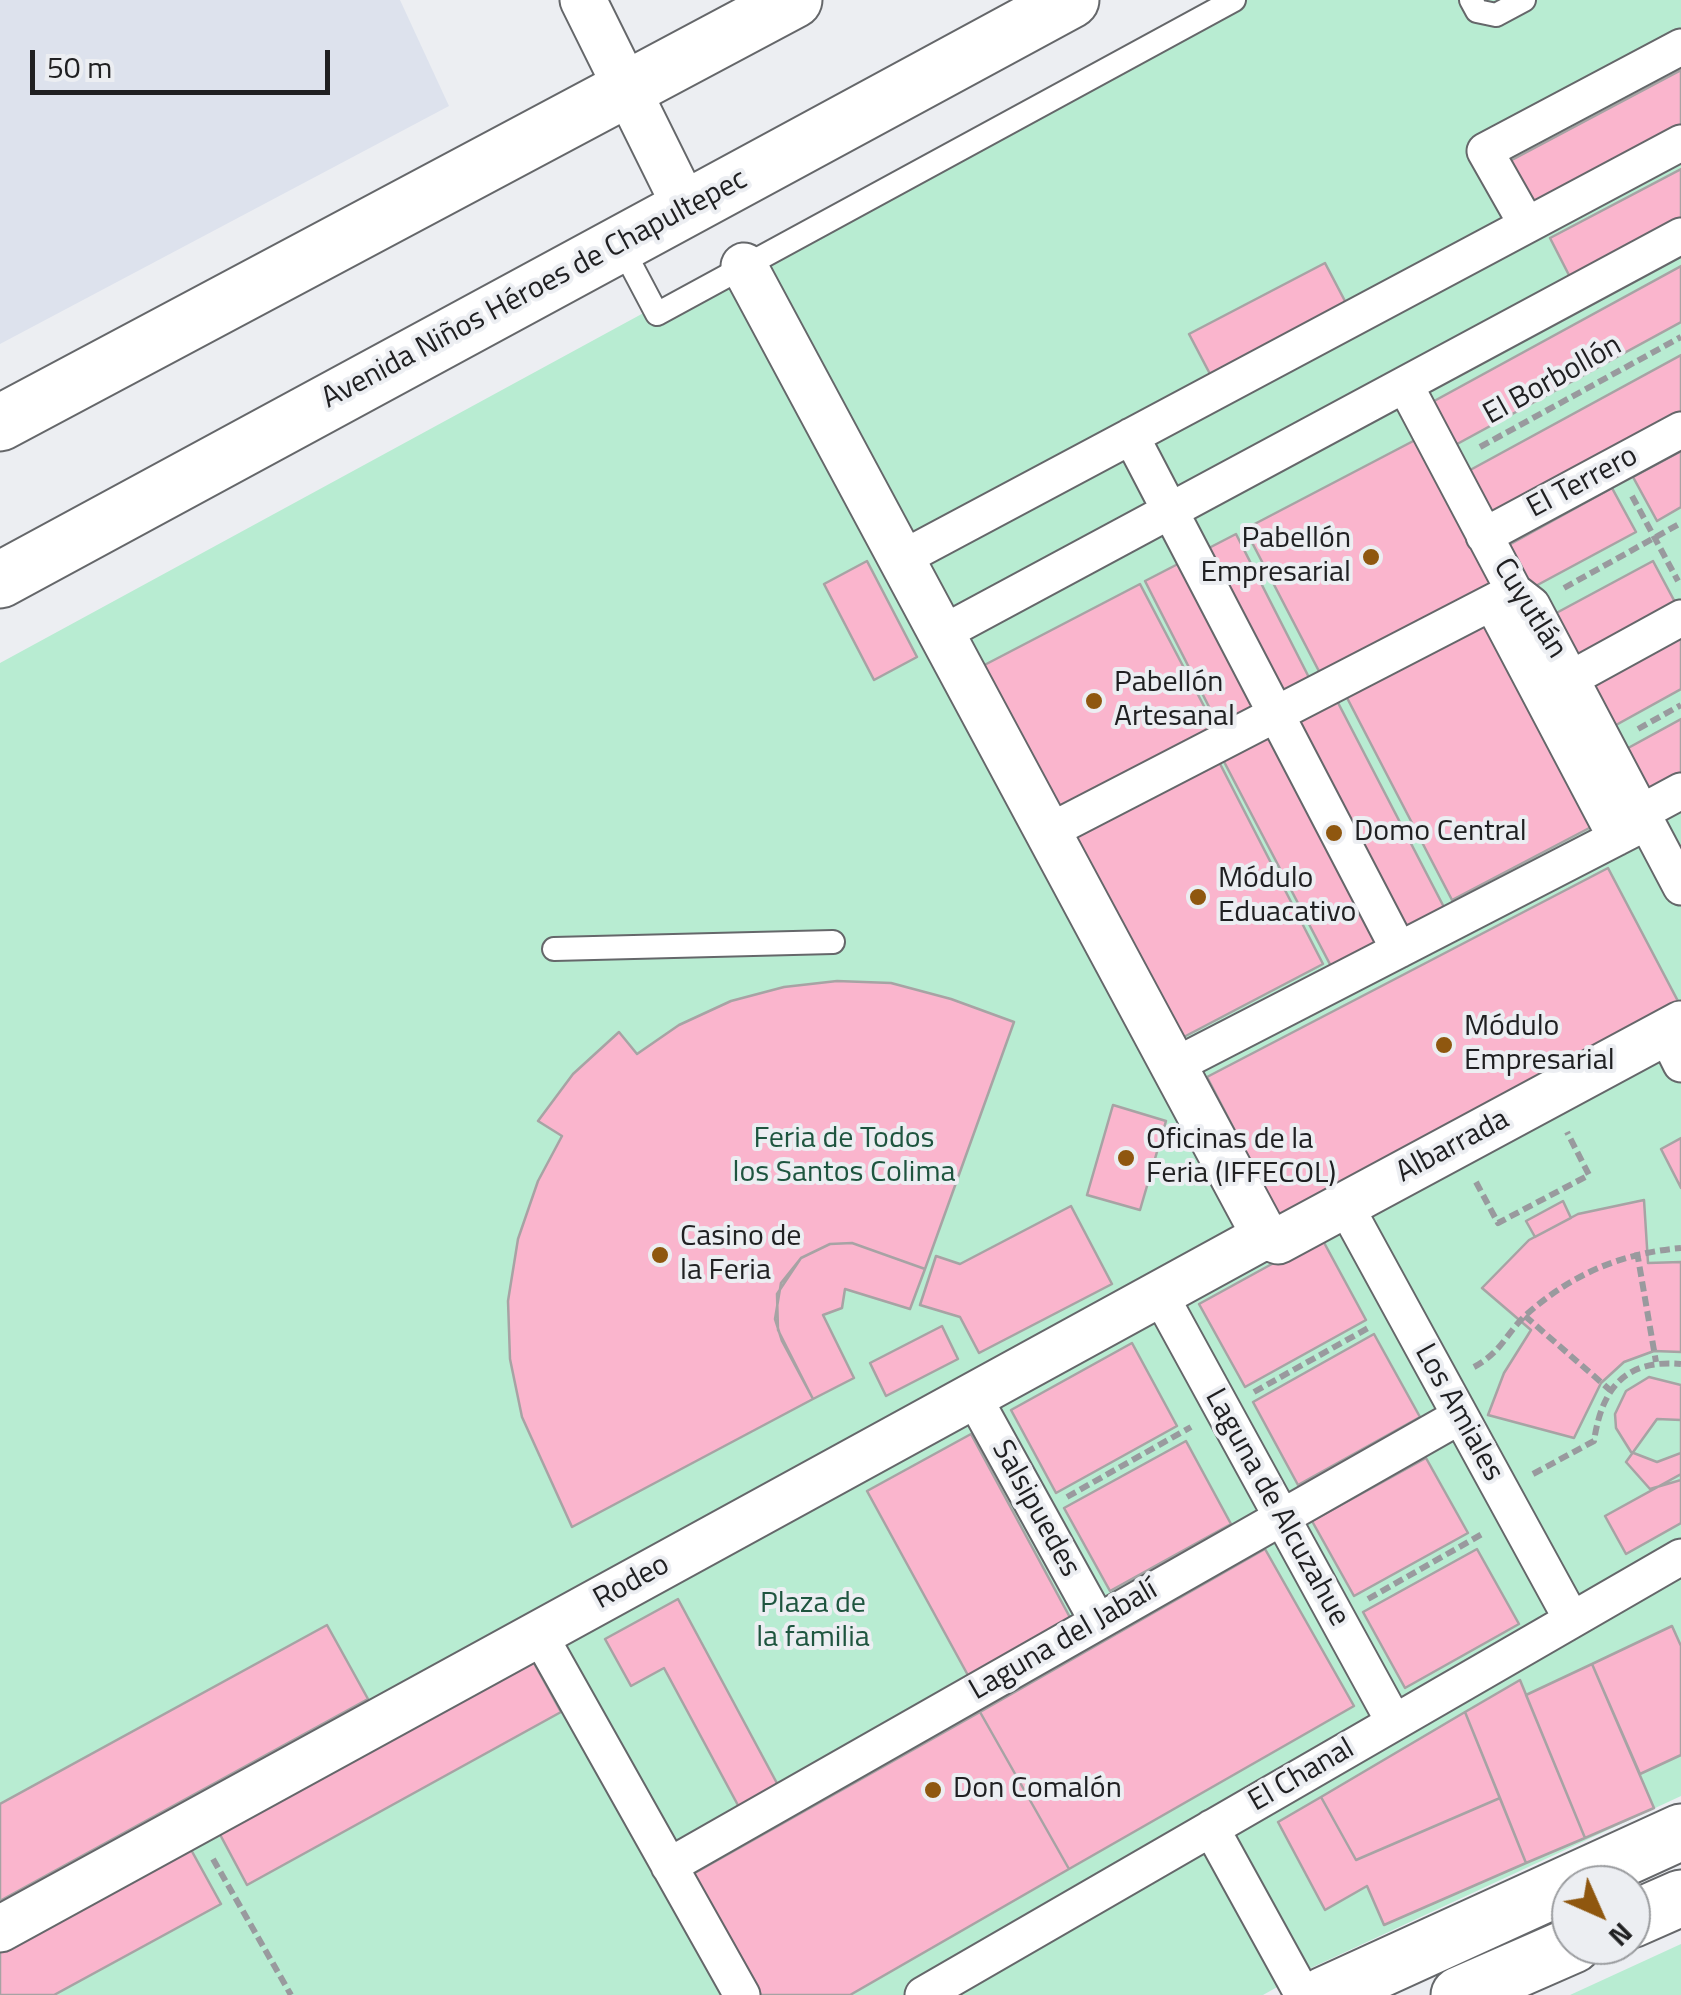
<!DOCTYPE html>
<meta charset="utf-8">
<style>
body{margin:0}
#map{position:relative;width:1681px;height:1995px;overflow:hidden;background:#eceef2;font-family:"Titillium Web",sans-serif}
canvas{display:block}
.north{position:absolute;left:1551px;top:1865px;width:100px;height:100px;box-sizing:border-box;background:#eceef2;border:2px solid #9a9c9f;border-radius:50%;rotate:135deg;font-size:28px;font-weight:700;line-height:40px;text-align:center;color:#202022}
.north::after{content:'';display:block;margin:auto;width:35px;height:45px;background:#8f570f;clip-path:polygon(50% 0,100% 100%,50% 72%,0 100%)}
.scale{position:absolute;left:30px;top:50px;width:300px;height:45px;box-sizing:border-box;border:5px solid #202022;border-top:0;padding-left:12px;font-size:30px;line-height:35px;white-space:nowrap;color:#202022;-webkit-text-stroke:8px #eceef2;paint-order:stroke}
</style>
<div id="map">
<canvas width="1681" height="1995"></canvas>
<div class="north">N</div>
<div class="scale">50 m</div>
</div>
<script>
const ctx = document.querySelector('canvas').getContext('2d');
ctx.lineJoin = 'round';
function paint(path, color) { ctx.fillStyle = color; ctx.fill(path, 'evenodd'); }
function strokePath(path, color, width, dash) { ctx.strokeStyle = color; ctx.lineWidth = width; ctx.lineCap = dash ? 'butt' : 'round'; ctx.setLineDash(dash || []); ctx.stroke(path); }
function label(font, color, halo, rows, align = 'center') {
  ctx.font = font + ' "Titillium Web",sans-serif'; ctx.lineWidth = 8; ctx.setLineDash([]); ctx.textBaseline = 'middle'; ctx.strokeStyle = halo; ctx.fillStyle = color; for (const [text, x, y, turn = 0] of rows) {
    ctx.save(); ctx.translate(x, y); ctx.rotate((+turn || 0) * Math.PI / 180); ctx.textAlign = isNaN(turn) ? turn : align; if (halo) ctx.strokeText(text, 0, 0); ctx.fillText(text, 0, 0); ctx.restore();
  }
}
const built = new Path2D(`
 M0,0H400L449,106L0,344Z`);
const green = new Path2D(`
 M1219,0H1681V1796L1311,1968L1263,1995H0V663Z
 M1681,1944V1995H1570Z`);
const building = new Path2D(`
 M1681,70V125L1533,205L1510,161Z
 M1681,169V225L1573,283L1550,238Z
 M1325,263L1346,303L1210,374L1189,334Z
 M1681,266V322L1448,449L1425,406Z
 M1681,355V412L1485,518L1461,475Z
 M1419,438L1496,586L1322,677L1245,529Z
 M1681,451V507L1657,521L1633,477Z
 M1612,488L1636,532L1530,589L1507,546Z
 M1236,534L1323,705L1232,752L1145,581Z
 M867,561L917,657L874,680L824,584Z
 M1653,561L1676,604L1570,662L1547,618Z
 M1140,584L1217,731L1049,818L971,672Z
 M1487,617L1595,825L1452,900L1344,692Z
 M1681,633V689L1607,730L1583,686Z
 M1334,695L1447,913L1334,972L1220,754Z
 M1681,719V775L1642,796L1619,753Z
 M1216,756L1323,964L1180,1039L1072,831Z
 M1608,868L1681,1007L1282,1221L1207,1077Z
 M837,981L891,983L951,999L1014,1022L925,1269L852,1243L830,1244L801,1258L781,1283L775,1319L782,1341L813,1399L572,1527L522,1417L510,1359L508,1301L518,1239L538,1181L562,1136L538,1121L573,1074L619,1032L637,1054L679,1025L731,1001L784,987Z
 M1113,1105L1166,1121L1140,1210L1087,1195Z
 M1681,1138V1188L1661,1149Z
 M1644,1200L1648,1263L1681,1262V1352L1654,1351L1624,1362L1601,1383L1574,1438L1488,1415L1504,1373L1531,1330L1482,1288L1529,1240L1578,1214Z
 M1563,1201L1571,1218L1535,1237L1526,1221Z
 M1071,1206L1112,1284L979,1353L960,1317L920,1305L936,1256L960,1264Z
 M1321,1237L1366,1320L1245,1387L1199,1304Z
 M852,1243L925,1269L910,1309L845,1289L842,1308L823,1315L854,1378L813,1399L778,1330L777,1294L801,1258L830,1244Z
 M942,1326L958,1359L886,1396L870,1363Z
 M1374,1334L1420,1417L1298,1485L1253,1402Z
 M1132,1343L1177,1426L1056,1493L1011,1410Z
 M1649,1377L1681,1385V1453L1657,1462L1631,1452L1616,1428L1615,1414L1626,1391Z
 M1657,1419L1681,1420V1480L1650,1489L1626,1462Z
 M971,1434L1073,1623L970,1679L867,1491Z
 M1186,1441L1231,1524L1110,1591L1064,1508Z
 M1426,1458L1468,1533L1354,1596L1312,1521Z
 M1681,1474V1523L1626,1554L1605,1516Z
 M1265,1549L1354,1706L1069,1869L980,1712Z
 M1477,1549L1519,1624L1405,1688L1363,1612Z
 M678,1599L779,1787L740,1809L664,1668L631,1686L605,1639Z
 M327,1625L368,1699L0,1901V1804Z
 M1672,1626L1681,1646V1755L1640,1774L1592,1664Z
 M529,1654L561,1712L247,1885L216,1827Z
 M1592,1664L1654,1808L1585,1838L1526,1695Z
 M1520,1680L1585,1838L1526,1863L1465,1712Z
 M980,1712L1069,1869L850,1995H761L693,1874Z
 M1465,1712L1500,1798L1356,1860L1321,1797Z
 M1321,1797L1356,1860L1500,1798L1526,1863L1384,1925L1367,1886L1325,1910L1278,1822Z
 M189,1846L221,1904L54,1995H0V1949Z`);
const path = new Path2D(`
 M1480,447L1681,337
 M1632,496L1678,581
 M1564,588L1681,523
 M1638,729L1681,705
 M1476,1182L1498,1223L1589,1175L1567,1132
 M1637,1252L1656,1362
 M1525,1316L1610,1390
 M1474,1367C1503,1351 1505,1334 1527,1314C1572,1274 1622,1253 1681,1248
 M1254,1392L1370,1327
 M1533,1474L1594,1441C1602,1388 1625,1359 1681,1364
 M1067,1497L1191,1427
 M1368,1599L1484,1533
 M213,1859L291,1995`);
const service = new Path2D(`
 M1471,0L1477,11L1496,15L1524,0
 M620,244L657,314L1234,0
 M554,949L833,942`);
const pedestrian = new Path2D(`
 M1527,225L1485,151L1681,47
 M1405,385L1514,591L1532,605L1681,887
 M1131,436L1399,950
 M1484,536L1681,430
 M901,559L1681,143
 M1492,603L1616,838
 M941,634L1681,236
 M1550,690L1681,618
 M1642,812L1681,791
 M1048,832L1514,591
 M1665,1032L1681,1064
 M1174,1066L1647,822
 M1345,1205L1572,1620
 M1159,1293L1394,1722
 M973,1396L1098,1622
 M539,1634L742,1995
 M1211,1828L1303,1995
 M669,1866L1460,1416
 M923,1995L1681,1557`);
const minor = new Path2D(`
 M583,0L686,208
 M744,266L1265,1236L1278,1241L1681,1024
 M0,1929L1265,1236`);
const secondary = new Path2D(`
 M0,423L794,0
 M0,580L1071,0
 M1631,1920L1681,1898
 M1324,1995L1681,1832
 M1459,1995L1573,1945`);
const markers = [
 [1371,557,10,"#8f570f"],
 [1094,701,10,"#8f570f"],
 [1334,833,10,"#8f570f"],
 [1198,897,10,"#8f570f"],
 [1444,1045,10,"#8f570f"],
 [1126,1158,10,"#8f570f"],
 [660,1255,10,"#8f570f"],
 [933,1790,10,"#8f570f"]
];
const streetNames = [
 ["Avenida Niños Héroes de Chapultepec",535,290,-28],
 ["El Borbollón",1553,381,-29],
 ["El Terrero",1583,483,-28],
 ["Cuyutlán",1529,609,58],
 ["Albarrada",1453,1147,-28],
 ["Los Amiales",1458,1413,61],
 ["Laguna de Alcuzahue",1276,1508,61],
 ["Salsipuedes",1035,1509,61],
 ["Rodeo",632,1583,-29],
 ["Laguna del Jabalí",1064,1641,-30],
 ["El Chanal",1302,1776,-30]
];
const poiNames = [
 ["Pabellón",1351,540,"right"],
 ["Empresarial",1351,574,"right"],
 ["Pabellón",1114,684],
 ["Artesanal",1114,718],
 ["Domo Central",1354,833],
 ["Módulo",1218,880],
 ["Eduacativo",1218,914],
 ["Módulo",1464,1028],
 ["Empresarial",1464,1062],
 ["Oficinas de la",1146,1141],
 ["Feria (IFFECOL)",1146,1175],
 ["Casino de",680,1238],
 ["la Feria",680,1272],
 ["Don Comalón",953,1790]
];
const parkNames = [
 ["Feria de Todos",844,1140],
 ["los Santos Colima",844,1174],
 ["Plaza de",813,1605],
 ["la familia",813,1639]
];
paint(built, '#dde2ed');
paint(green, '#b8ecd2');
paint(building, '#fab5cd');
strokePath(building, '#a7a3a4', 2.5);
strokePath(service, '#65676a', 26);
strokePath(pedestrian, '#65676a', 39);
strokePath(minor, '#65676a', 49);
strokePath(secondary, '#65676a', 59);
strokePath(path, '#999a9e', 6, [10, 5]);
strokePath(service, '#fff', 22);
strokePath(pedestrian, '#fff', 35);
strokePath(minor, '#fff', 45);
strokePath(secondary, '#fff', 55);
for (const [x, y, r, color] of markers) { const dot = new Path2D(); dot.arc(x, y, r, 0, 2 * Math.PI); ctx.fillStyle = color; ctx.fill(dot); strokePath(dot, '#eceef2', 4); }
label('30px', '#202022', '#eceef2', streetNames);
label('30px', '#202022', '#eceef2', poiNames, 'left');
label('30px', '#1e553f', '#eceef2', parkNames);
</script>
